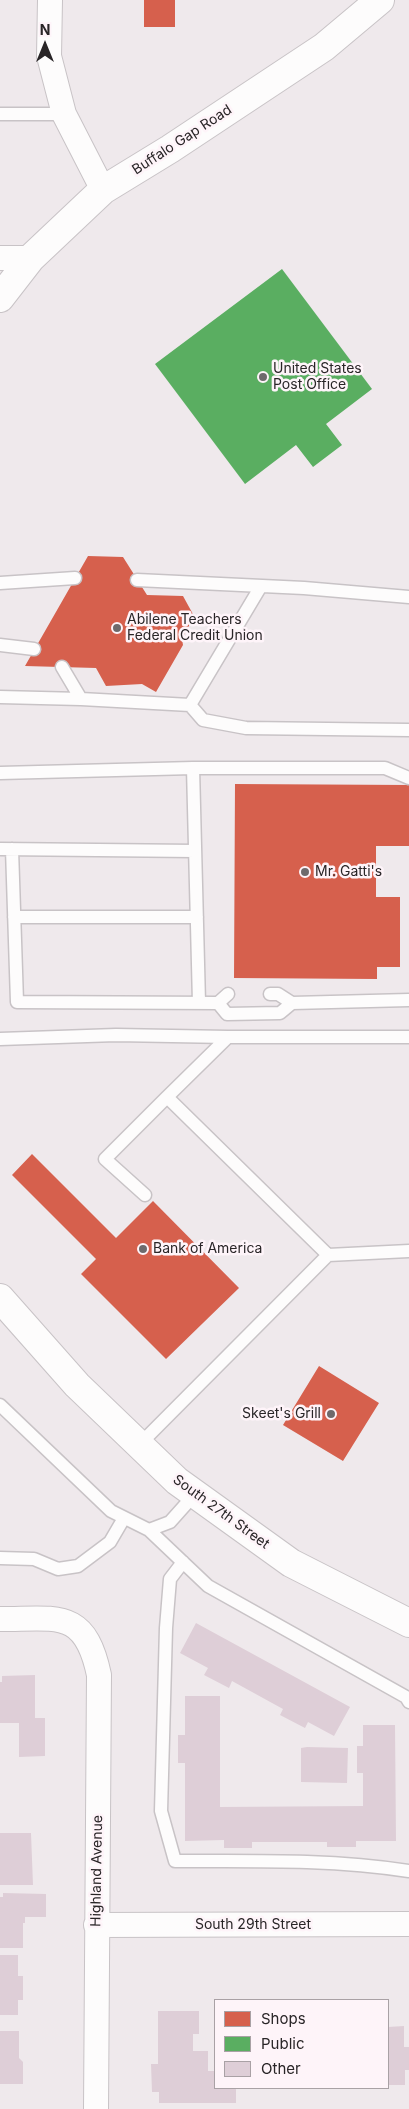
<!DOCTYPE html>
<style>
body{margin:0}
#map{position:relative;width:409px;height:2109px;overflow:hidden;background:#efe9ec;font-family:Inter,sans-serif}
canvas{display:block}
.legend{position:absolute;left:214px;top:1999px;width:175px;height:90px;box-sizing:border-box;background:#fef4f9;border:1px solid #a9a1a5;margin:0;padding:6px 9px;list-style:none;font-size:15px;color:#292527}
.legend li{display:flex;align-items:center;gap:10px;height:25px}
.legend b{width:25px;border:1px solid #a9a1a5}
.north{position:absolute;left:20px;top:20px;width:50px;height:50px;-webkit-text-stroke:4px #fef4f9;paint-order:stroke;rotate:0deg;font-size:14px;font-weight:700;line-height:20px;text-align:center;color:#292527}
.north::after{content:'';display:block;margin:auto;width:18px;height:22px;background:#292527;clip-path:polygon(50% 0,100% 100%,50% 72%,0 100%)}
</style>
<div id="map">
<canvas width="409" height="2109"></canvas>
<ul class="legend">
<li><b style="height:14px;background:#d6604d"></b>Shops</li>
<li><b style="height:14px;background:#5aae61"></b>Public</li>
<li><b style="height:14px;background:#deced7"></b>Other</li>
</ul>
<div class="north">N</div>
</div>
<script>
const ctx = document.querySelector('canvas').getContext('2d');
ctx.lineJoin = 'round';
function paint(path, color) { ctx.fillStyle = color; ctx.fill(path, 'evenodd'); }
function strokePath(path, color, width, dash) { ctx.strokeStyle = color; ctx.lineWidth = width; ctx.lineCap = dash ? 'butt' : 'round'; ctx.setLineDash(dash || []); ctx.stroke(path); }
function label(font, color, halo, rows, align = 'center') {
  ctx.font = font + ' Inter,sans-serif'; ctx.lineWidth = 5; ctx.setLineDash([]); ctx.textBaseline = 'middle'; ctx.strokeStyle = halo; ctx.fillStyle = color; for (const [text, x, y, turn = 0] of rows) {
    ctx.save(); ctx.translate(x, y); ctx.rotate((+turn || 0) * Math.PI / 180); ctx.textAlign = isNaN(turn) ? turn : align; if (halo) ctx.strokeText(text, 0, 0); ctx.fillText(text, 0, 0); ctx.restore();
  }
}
const shops = new Path2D(`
 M144,0H175V27H144Z
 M88,556L123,557L147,595L183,596L194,616L182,639L183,645L156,692L142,684L106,686L96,668L25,666Z
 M235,784L409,785V846H376V897H400V967H377V979L234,978Z
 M32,1154L116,1238L153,1201L239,1288L166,1359L81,1274L96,1259L12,1175Z
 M319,1366L379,1403L343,1461L283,1425Z`);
const public = new Path2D(`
 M282,269L372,389L326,424L342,445L313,467L296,445L245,484L155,364Z`);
const building = new Path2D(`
 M196,1623L350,1707L334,1736L308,1722L305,1728L280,1715L283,1709L232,1681L229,1688L204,1675L208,1668L180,1653Z
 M35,1675V1718H45V1756L19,1757V1723H0V1682H2V1676Z
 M185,1696H220V1807L363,1806V1773H357V1746H363V1725H395L396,1841H356V1847H327V1842H252V1848H224V1840L185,1841V1763H178V1735H185Z
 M307,1747L348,1748L347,1783L301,1782V1748Z
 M0,1833H31L33,1885H0Z
 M3,1893L46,1894V1917H25V1923H23V1948H0V1897H3Z
 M0,1955H18V1976H23V2000H18V2015H0Z
 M158,2011H199V2034H193V2051H208V2071H215V2088H236V2103H159V2092H152L151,2064H158Z
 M404,2026V2047H409V2070H405V2085H388V2027Z
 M0,2031H19V2058L23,2062V2084H0Z`);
const lane = new Path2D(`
 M0,114H64
 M137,580L304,588L409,597
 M0,583L75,578
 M0,645L34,649
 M0,697L81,699L62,667
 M81,699L190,705L261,586
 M190,705L203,720L246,728L409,730
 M0,773L193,768
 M0,849L195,851
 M12,849L17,1002L218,1003L227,1014L280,1013L292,1003L409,1000
 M14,917H197
 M270,994H278L292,1003
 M199,1003L193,768H385L409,778
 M218,1003L228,994
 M0,1039L116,1035L228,1037
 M145,1195L105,1159L167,1097
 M328,1255L167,1097L228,1037H409
 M0,1405L111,1511L149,1530L170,1522L195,1494
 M140,1444L328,1255L409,1251
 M149,1530L208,1586L406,1697L409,1702
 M0,1558L34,1559L58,1569L78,1566L110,1542L124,1518
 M183,1562L170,1579L166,1628L161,1811L175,1861C253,1861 332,1859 409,1871`);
const street = new Path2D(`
 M50,0L49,56L64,114L103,190
 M0,258H31
 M0,1619C57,1619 85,1608 99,1675L96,2109
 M96,1925L409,1924`);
const secondary = new Path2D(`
 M0,298L31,258L103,190L170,149L324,47L380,0
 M0,1298L77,1385L177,1481L291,1563L409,1623`);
const markers = [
 [263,377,5,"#6e6a6c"],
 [117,628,5,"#6e6a6c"],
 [305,872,5,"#6e6a6c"],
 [143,1249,5,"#6e6a6c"],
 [331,1414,5,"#6e6a6c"]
];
const streetNames = [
 ["Buffalo Gap Road",182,140,-33],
 ["South 27th Street",221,1512,36],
 ["Highland Avenue",97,1871,-89],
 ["South 29th Street",253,1925]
];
const poiNames = [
 ["United States",273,369],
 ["Post Office",273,385],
 ["Abilene Teachers",127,620],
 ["Federal Credit Union",127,636],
 ["Mr. Gatti's",315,872],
 ["Bank of America",153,1249],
 ["Skeet's Grill",321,1414,"right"]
];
paint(shops, '#d6604d');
paint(public, '#5aae61');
paint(building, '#deced7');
strokePath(lane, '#c8c3c6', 15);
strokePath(street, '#c8c3c6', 26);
strokePath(secondary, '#c8c3c6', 30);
strokePath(lane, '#fdfcfc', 12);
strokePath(street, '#fdfcfc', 24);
strokePath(secondary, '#fdfcfc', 28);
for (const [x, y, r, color] of markers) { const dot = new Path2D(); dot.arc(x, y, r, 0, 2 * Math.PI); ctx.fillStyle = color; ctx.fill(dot); strokePath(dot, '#fef4f9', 2); }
label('14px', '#292527', '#fef4f9', streetNames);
label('14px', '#292527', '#fef4f9', poiNames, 'left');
</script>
